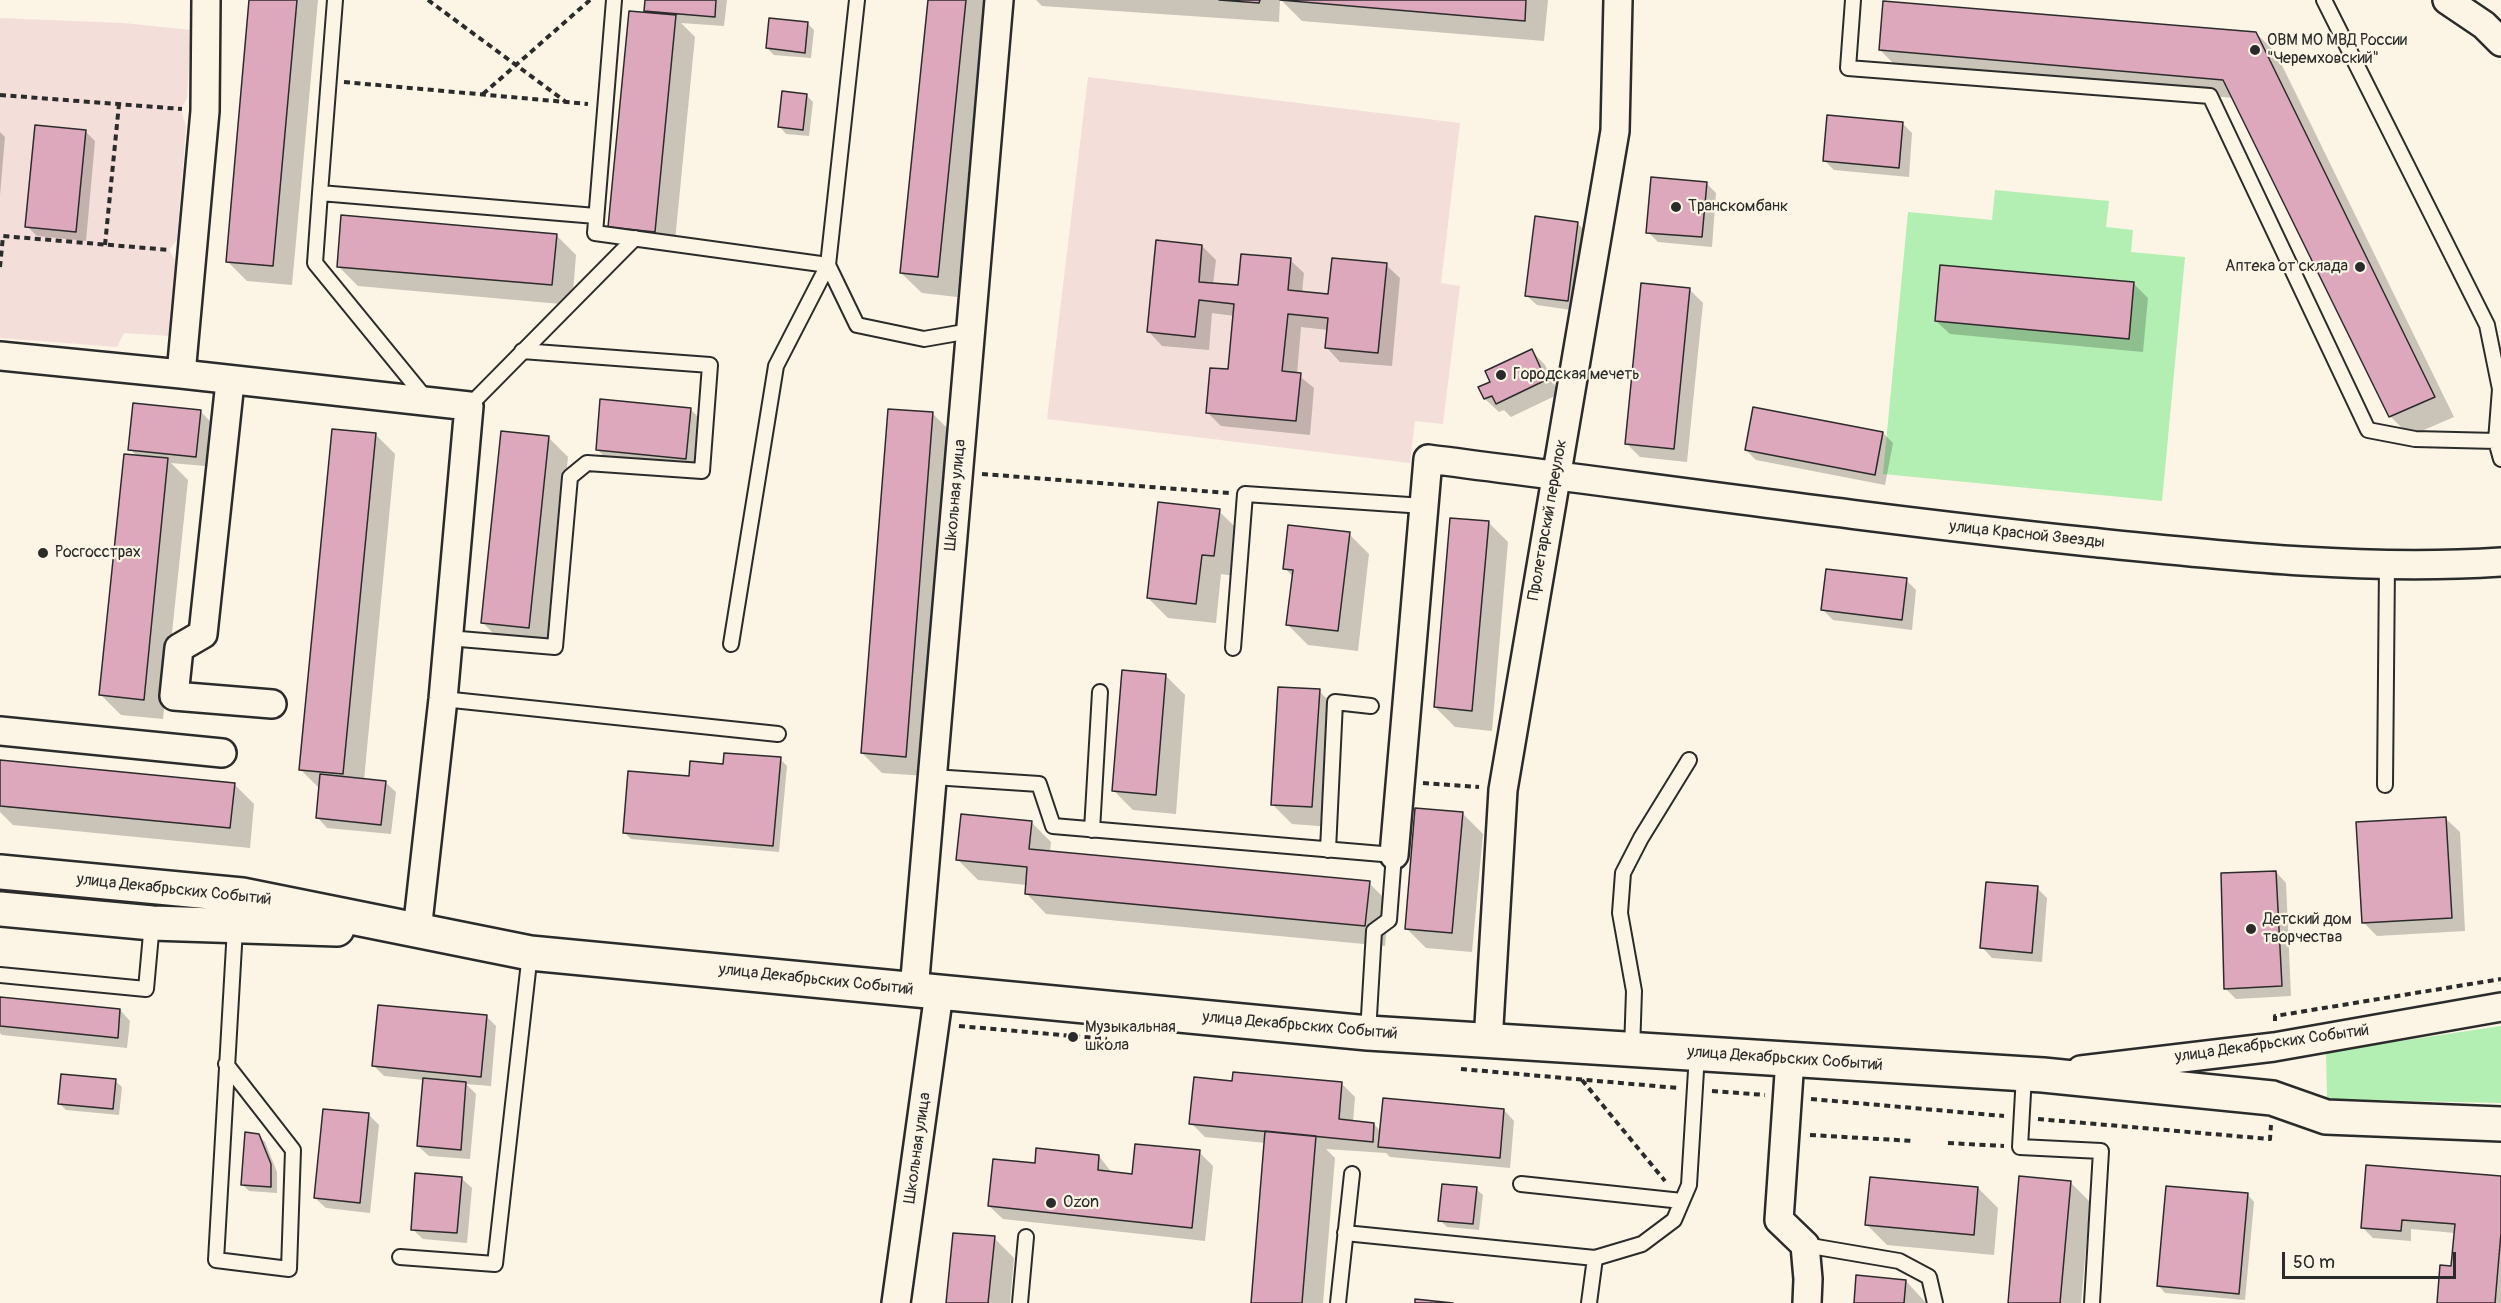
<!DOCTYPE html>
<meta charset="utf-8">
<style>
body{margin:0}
#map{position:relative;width:2501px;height:1303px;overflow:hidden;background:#fcf5e5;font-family:Pangolin,sans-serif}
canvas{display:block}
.scale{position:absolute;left:2282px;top:1252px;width:174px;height:27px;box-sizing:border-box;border:3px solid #2b2b2b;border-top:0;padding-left:8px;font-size:18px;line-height:21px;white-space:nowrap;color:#2b2b2b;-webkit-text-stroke:4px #fcf5e5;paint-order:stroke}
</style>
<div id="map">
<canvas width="2501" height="1303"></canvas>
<div class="scale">50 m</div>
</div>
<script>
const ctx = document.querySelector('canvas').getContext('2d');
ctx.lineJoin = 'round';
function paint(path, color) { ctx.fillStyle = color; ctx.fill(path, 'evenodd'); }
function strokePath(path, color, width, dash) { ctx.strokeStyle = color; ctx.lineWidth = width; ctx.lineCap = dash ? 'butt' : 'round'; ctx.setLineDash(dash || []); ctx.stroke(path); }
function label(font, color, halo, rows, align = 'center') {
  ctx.font = font + ' Pangolin,sans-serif'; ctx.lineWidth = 4.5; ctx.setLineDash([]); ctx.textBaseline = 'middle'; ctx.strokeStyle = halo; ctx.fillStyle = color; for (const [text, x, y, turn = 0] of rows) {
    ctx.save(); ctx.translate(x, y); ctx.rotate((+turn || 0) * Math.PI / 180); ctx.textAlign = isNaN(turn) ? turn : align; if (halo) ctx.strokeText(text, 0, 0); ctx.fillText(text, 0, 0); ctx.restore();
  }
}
const built = new Path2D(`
 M0,18L123,23L191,30L187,98L181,109L186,127L177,240L169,250L178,266L170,336L124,333L117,347L0,338Z
 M1088,77L1460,123L1441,283L1460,286L1443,424L1415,421L1410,463L1047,419Z`);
const green = new Path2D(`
 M1995,190L2109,201L2106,227L2133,230L2131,252L2185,257L2162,501L1883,474L1908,212L1992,220Z
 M2501,1026V1103L2327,1099L2326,1052Z`);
const shadow = new Path2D(`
 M251,0H318L292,285L247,281L227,261Z
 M646,0H727L724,26L681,23L695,37L674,251L630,247L610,226L650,14L645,10Z
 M930,0H988L957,297L922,293L901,273Z
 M1036,0H1280L1279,22L1042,6Z
 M1281,0H1548L1544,41L1302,21Z
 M807,23L814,30L811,58L774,55L767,48Z
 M2256,33L2276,53L2454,417L2410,436L2390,416L2234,98L1900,70L1880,50Z
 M806,95L813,102L809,136L786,134L780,127Z
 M1902,123L1912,133L1909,177L1834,170L1824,160Z
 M85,131L95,141L86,241L37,236L27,226Z
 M0,132L5,137L0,195Z
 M1706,183L1716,193L1712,247L1658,242L1648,232Z
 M1578,224L1588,234L1578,311L1537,305L1526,295Z
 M556,235L576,255L572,305L358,286L338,266Z
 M1202,246L1216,260L1213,285L1240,287L1290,260L1304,273L1302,293L1330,296L1386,265L1400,278L1392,366L1340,362L1327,348L1328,330L1301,327L1297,374L1314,388L1310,435L1221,426L1208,413L1230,371L1235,316L1212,313L1209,350L1162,346L1149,332Z
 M2134,284L2148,298L2143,352L1950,334L1936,321Z
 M1689,289L1703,303L1687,462L1640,457L1626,443Z
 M1532,351L1545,365L1559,394L1511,417L1504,410L1499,412L1485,399L1480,388L1492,382Z
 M690,409L710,429L705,478L617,470L597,449Z
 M200,411L210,421L205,466L171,463L188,480L163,719L121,715L101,695L137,456L130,449Z
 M932,413L952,433L926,776L882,773L862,753Z
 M1883,433L1893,443L1885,485L1756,460L1746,450Z
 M375,434L395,454L364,780L385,782L396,792L391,834L327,828L317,817L320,789L300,769Z
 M548,437L568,457L549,647L503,643L483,623Z
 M1219,511L1239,531L1234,576L1221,574L1216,623L1168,618L1148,598Z
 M1488,522L1508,542L1492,731L1455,727L1435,707Z
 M1349,534L1369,554L1358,651L1308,645L1288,625L1293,577L1285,568Z
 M1906,580L1916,590L1912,630L1833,620L1822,609Z
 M1165,675L1185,695L1176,814L1133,810L1113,790Z
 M1319,691L1339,711L1332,827L1292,824L1272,804Z
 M780,759L787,766L779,852L631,839L624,832L690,778L724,766Z
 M0,762L234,784L254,804L250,848L13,825L0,812Z
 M1462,813L1483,834L1472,952L1426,948L1406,928Z
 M2446,819L2460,832L2465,931L2377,936L2363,922Z
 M1031,822L1051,842L1050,852L1369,883L1389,903L1385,946L1046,914L1026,893L1027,885L978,880L958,860Z
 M2276,872L2286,883L2291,996L2236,999L2226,989Z
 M2037,888L2047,898L2042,962L1992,958L1982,947Z
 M0,998L120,1010L130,1021L127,1048L2,1035L0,1033Z
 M486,1016L496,1026L491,1086L466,1084L476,1094L470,1159L429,1156L418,1146L424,1080L384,1076L374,1066Z
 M115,1081L122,1087L119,1115L66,1110L60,1104Z
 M1234,1083L1342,1084L1355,1097L1353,1122L1374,1124L1381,1132L1504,1110L1514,1121L1510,1168L1390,1157L1386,1153L1326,1149L1335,1158L1323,1303H1252L1266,1143L1205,1137L1191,1123Z
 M369,1115L379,1125L370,1213L326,1208L315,1198Z
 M258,1135L265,1142L277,1172V1193L249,1191L243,1185Z
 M1199,1152L1213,1166L1205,1241L1003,1219L989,1206L1036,1165L1099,1156L1112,1173L1133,1175Z
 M461,1178L472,1188L467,1243L423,1239L412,1229Z
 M2501,1178V1303H2438L2453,1267L2455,1233L2411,1229V1241L2373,1238L2362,1227Z
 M2070,1182L2090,1202L2081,1303H2010Z
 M1978,1188L1998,1208L1994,1255L1887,1245L1867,1225Z
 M1476,1189L1483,1195L1479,1230L1447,1227L1440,1220Z
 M2248,1195L2254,1202L2245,1300L2165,1293L2159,1286Z
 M994,1238L1014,1258L1010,1303H948Z
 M1906,1281L1926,1303H1855Z`);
const building = new Path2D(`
 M249,0H297L273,266L226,262Z
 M645,0H716L715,17L644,11Z
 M928,0H966L938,277L900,273Z
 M1219,0H1260L1259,3Z
 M1280,0H1526L1525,21Z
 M1883,1L2256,32L2435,397L2389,417L2223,80L1879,50Z
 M629,11L676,15L655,232L608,227Z
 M769,18L808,22L805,53L766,48Z
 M782,91L807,94L803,130L778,127Z
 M1827,115L1903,122L1899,168L1823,161Z
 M35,125L86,130L76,232L25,227Z
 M1651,177L1707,182L1702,237L1646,233Z
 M341,215L557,234L552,285L337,267Z
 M1535,216L1578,222L1568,301L1525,296Z
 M1156,240L1202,245L1199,282L1238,285L1241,254L1291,258L1288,290L1328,294L1332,258L1387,263L1378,353L1325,348L1328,318L1288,314L1282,371L1301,373L1296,421L1206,413L1210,368L1228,369L1234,304L1199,300L1195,337L1147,332Z
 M1940,265L2134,282L2129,339L1935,321Z
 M1641,283L1690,288L1674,449L1625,444Z
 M1532,349L1546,380L1496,404L1492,396L1484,399L1478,387L1490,382L1485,371Z
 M600,399L691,408L686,459L596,450Z
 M133,403L201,410L196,457L128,450Z
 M1753,407L1883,432L1875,475L1745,450Z
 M888,409L933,412L906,757L861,753Z
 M332,429L376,433L343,774L299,770Z
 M501,431L549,436L529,628L481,623Z
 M124,454L168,458L144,700L99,695Z
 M1158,502L1220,509L1214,556L1202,555L1196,604L1147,598Z
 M1450,518L1489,521L1472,711L1434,707Z
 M1288,525L1350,532L1338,631L1286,625L1293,570L1283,569Z
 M1826,569L1907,578L1902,620L1821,610Z
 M1122,670L1166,674L1156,795L1112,791Z
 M1278,687L1320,689L1312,807L1271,805Z
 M724,753L781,757L773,846L623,833L628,771L689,776L690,761L723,764Z
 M0,760L235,783L230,828L0,806Z
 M320,774L386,781L381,825L316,818Z
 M1415,808L1463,812L1452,933L1405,929Z
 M961,814L1032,821L1029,849L1370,881L1365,926L1025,894L1027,867L956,860Z
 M2446,817L2452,918L2362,923L2356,822Z
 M2276,871L2282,986L2224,989L2221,873Z
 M1986,882L2038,886L2032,953L1980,948Z
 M0,997L120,1009L118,1038L0,1026Z
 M378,1005L487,1015L481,1077L372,1066Z
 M1233,1072L1342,1082L1339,1119L1374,1123L1373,1142L1189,1124L1194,1077L1232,1081Z
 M61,1074L116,1079L113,1109L58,1104Z
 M423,1078L466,1082L461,1150L417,1146Z
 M1383,1098L1504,1109L1500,1158L1378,1147Z
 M323,1109L369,1113L360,1203L314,1198Z
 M1265,1131L1316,1136L1302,1303H1251Z
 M245,1132L259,1134L271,1164V1187L241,1185Z
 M1135,1144L1200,1150L1192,1228L988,1206L993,1159L1035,1163L1036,1148L1099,1155L1098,1170L1132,1174Z
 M2366,1165L2501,1176V1233L2495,1303H2437L2440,1265L2451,1266L2455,1224L2402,1220L2401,1231L2361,1228Z
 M415,1173L462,1177L457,1233L411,1230Z
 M2019,1176L2071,1181L2060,1303H2008Z
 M1870,1177L1978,1187L1974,1235L1865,1225Z
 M1442,1184L1477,1187L1473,1224L1438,1221Z
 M2166,1186L2248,1193L2239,1294L2157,1286Z
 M953,1233L995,1236L988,1303H946Z
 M1856,1275L1906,1280L1904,1303H1854Z
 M1415,1299L1453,1303H1415Z`);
const path = new Path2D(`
 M428,0L566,102
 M344,82L588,104
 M483,94L590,0
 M0,95L182,109
 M105,245L119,104
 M0,267L3,236L170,250
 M982,474L1229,493
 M1423,783L1479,787
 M2275,1021V1016L2501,979
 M959,1026L1107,1039
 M1461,1069L1678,1088
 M1582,1080L1665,1181
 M1712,1091L1765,1095
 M1811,1099L2004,1116
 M2038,1119L2270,1139L2271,1125
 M1810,1135L1914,1141
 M1948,1143L2004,1146`);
const service = new Path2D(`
 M335,0L320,193L596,216
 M614,0L595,233L828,265L857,325L924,339L970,331
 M1853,0L1848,68L2210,96L2368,430L2415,439L2496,441L2501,459
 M2324,0L2487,325L2500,389L2496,441
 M320,193L315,263L427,400
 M469,406L635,238
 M448,638L555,647L570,477L587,463L702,471L710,365L522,351
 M731,644L776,366L828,265L857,0
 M1233,648L1245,494L1424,506
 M443,699L778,734
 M933,777L1039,784L1053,826L1394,855L1389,920L1374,931L1368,1033
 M2385,785L2387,564
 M1092,830L1100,692
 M1328,850L1335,702L1371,706
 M0,975L146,989L152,923
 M1632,1050L1634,991L1620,913L1623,873L1641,838L1689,760
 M226,1064L293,1150L289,1269L216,1260L235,928
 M2024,1075L2020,1147L2101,1151L2092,1303
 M1521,1184L1682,1201
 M1345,1233L1595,1258L1642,1244L1674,1220L1689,1185L1697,1054
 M1805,1245L1899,1261L1929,1277L1935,1303
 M400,1257L495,1264L530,953
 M1020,1303L1026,1237
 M1338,1303L1352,1174
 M1589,1303L1595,1258`);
const minor = new Path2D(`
 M206,0L205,111L181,374L469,406L443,699L417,931
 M2447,0L2484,25L2501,42
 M0,356L181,374
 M230,382L203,634L179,648L174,696L272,704
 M0,731L222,753
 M1394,855L1428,459C1649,487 1869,519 2090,542C2226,556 2364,571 2501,562
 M914,990L999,0
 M1488,1042L1503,790L1615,131L1618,0
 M1790,1059L1779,1220L1805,1245L1808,1279L1807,1303
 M2081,1070L2274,1047L2501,1007
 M896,1303L939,993`);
const tertiary = new Path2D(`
 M0,872L242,895L530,953L1368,1033L2043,1075L2272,1098L2326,1117L2501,1124
 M0,909L152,923L337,929`);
const markers = [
 [2255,50,6,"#2b2b2b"],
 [1676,207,6,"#2b2b2b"],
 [2360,267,6,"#2b2b2b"],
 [1501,375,6,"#2b2b2b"],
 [43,553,6,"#2b2b2b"],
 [2251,929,6,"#2b2b2b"],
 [1073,1037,6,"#2b2b2b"],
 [1051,1203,6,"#2b2b2b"]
];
const poiNames = [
 ["ОВМ МО МВД России",2267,41],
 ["\"Черемховский\"",2267,59],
 ["Транскомбанк",1688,207],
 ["Аптека от склада",2348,267,"right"],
 ["Городская мечеть",1513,375],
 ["Росгосстрах",55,553],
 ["Детский дом",2263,920],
 ["творчества",2263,938],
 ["Музыкальная",1085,1028],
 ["школа",1085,1046],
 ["Ozon",1063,1203]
];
const streetNames = [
 ["Школьная улица",956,495,-85],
 ["Пролетарский переулок",1548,520,-80],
 ["улица Красной Звезды",2027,535,6],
 ["улица Декабрьских Событий",174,890,6],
 ["улица Декабрьских Событий",816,980,6],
 ["улица Декабрьских Событий",1300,1026,5],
 ["улица Декабрьских Событий",2272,1044,-8],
 ["улица Декабрьских Событий",1785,1059,4],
 ["Школьная улица",918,1148,-82]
];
paint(built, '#f3ded9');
paint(green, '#b3eeb3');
paint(shadow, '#0003');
paint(building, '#dda7bc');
strokePath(building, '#2b2b2b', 1.5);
strokePath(service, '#2b2b2b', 18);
strokePath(minor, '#2b2b2b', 32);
strokePath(tertiary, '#2b2b2b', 38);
strokePath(path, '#2b2b2b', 4, [6, 4.5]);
strokePath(service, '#fcf5e5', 14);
strokePath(minor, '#fcf5e5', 27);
strokePath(tertiary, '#fcf5e5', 33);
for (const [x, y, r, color] of markers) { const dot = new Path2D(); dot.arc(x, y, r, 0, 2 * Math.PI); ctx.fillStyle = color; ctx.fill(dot); strokePath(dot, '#fcf5e5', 2); }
label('16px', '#2b2b2b', '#fcf5e5', poiNames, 'left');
label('16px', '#2b2b2b', '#fcf5e5', streetNames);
</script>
